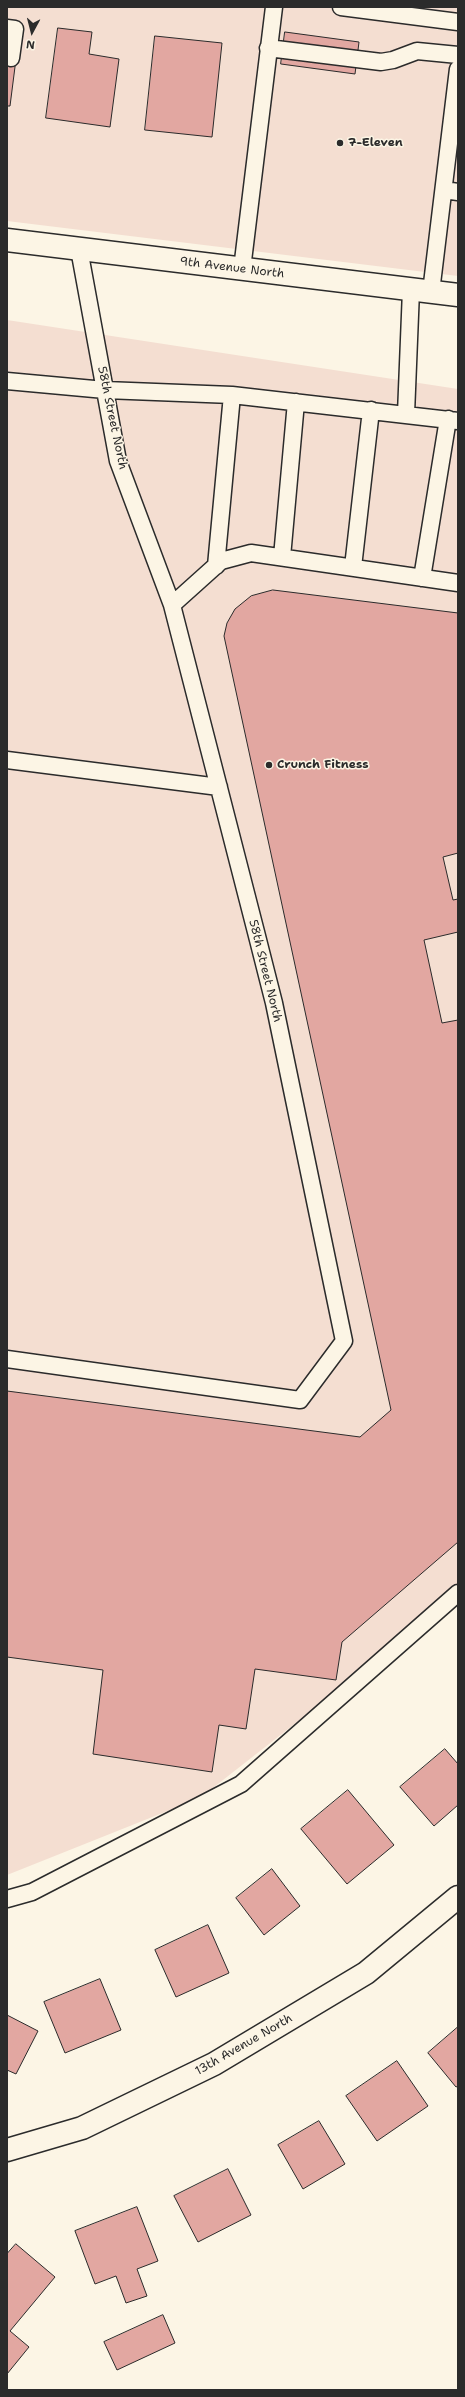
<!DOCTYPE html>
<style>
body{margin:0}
#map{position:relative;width:465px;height:2397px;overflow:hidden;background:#fcf5e5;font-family:"Shantell Sans",sans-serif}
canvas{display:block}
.frame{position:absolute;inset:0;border:8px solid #2b2b2b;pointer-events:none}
.north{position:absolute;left:12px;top:12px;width:40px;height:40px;-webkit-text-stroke:3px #fcf5e5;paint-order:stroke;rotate:187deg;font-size:11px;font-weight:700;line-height:16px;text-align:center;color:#2b2b2b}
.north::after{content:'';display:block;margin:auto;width:14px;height:18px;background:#2b2b2b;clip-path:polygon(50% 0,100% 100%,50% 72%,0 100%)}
</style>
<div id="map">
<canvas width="465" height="2397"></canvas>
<div class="frame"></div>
<div class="north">N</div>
</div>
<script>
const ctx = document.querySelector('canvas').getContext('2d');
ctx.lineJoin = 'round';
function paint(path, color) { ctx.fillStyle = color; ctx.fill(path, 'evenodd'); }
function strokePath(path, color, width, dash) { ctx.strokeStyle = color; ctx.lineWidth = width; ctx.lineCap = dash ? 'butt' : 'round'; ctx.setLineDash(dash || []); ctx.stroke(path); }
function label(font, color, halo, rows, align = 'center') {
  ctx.font = font + ' "Shantell Sans",sans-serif'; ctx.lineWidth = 3; ctx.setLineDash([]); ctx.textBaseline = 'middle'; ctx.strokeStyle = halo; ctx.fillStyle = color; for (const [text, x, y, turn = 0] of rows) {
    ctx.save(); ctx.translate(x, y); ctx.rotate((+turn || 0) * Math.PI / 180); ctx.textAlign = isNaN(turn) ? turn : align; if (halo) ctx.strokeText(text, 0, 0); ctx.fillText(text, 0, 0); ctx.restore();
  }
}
const built = new Path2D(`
 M7,7H458V276L7,221Z
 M7,320L458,389V1596L200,1798L7,1875Z`);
const building = new Path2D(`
 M58,28L92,32L89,54L119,59L110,127L46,118Z
 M285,32L359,42L355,74L281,64Z
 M155,36L222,43L212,137L145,130Z
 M7,58L16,59L10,106H7Z
 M273,590L458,613V853L443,857L453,900L458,899V932L424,940L442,1023L458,1020V1542L342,1642L336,1680L255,1669L246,1729L219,1725L212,1772L93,1754L103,1670L7,1657V1391L360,1437L391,1410L224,636L227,623L235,609L251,596Z
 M445,1749L458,1764V1805L434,1826L400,1787Z
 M348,1790L394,1845L347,1884L301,1829Z
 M272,1869L300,1906L264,1935L236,1898Z
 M208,1925L229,1973L176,1997L155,1950Z
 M100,1979L121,2030L65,2053L44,2002Z
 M7,2015L38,2031L16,2074L7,2070Z
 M458,2027V2086L456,2087L428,2053Z
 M397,2061L428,2106L377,2141L346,2096Z
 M319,2121L345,2164L303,2189L278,2145Z
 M228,2169L251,2215L198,2242L174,2196Z
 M137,2207L158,2261L137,2269L147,2296L126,2303L116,2276L95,2284L75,2231Z
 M16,2244L55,2277L10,2331L29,2347L7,2374V2254Z
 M163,2315L175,2343L117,2370L104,2342Z`);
const service = new Path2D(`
 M341,7L458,22
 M7,28L15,29L11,58
 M268,48L381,62L393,60L417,51L458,55
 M444,190L458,192
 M242,269L274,7
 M431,292L458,69
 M7,381L105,390L232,395L458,421
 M406,414L411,290
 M282,557L296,402
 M216,566L232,395
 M353,567L371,410
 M422,578L448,419
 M172,605L221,561L251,553L458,583
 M7,760L219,787
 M7,1359L300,1400L344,1341L274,1003L256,932L172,605L118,461L79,249
 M7,1899L32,1892L241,1784L458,1593`);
const minor = new Path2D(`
 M7,2150L82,2128L214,2064L366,1973L458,1897`);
const tertiary = new Path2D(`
 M7,240L458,295`);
const markers = [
 [340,143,4,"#2b2b2b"],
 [269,765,4,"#2b2b2b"]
];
const poiNames = [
 ["7-Eleven",348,143],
 ["Crunch Fitness",277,765]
];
const streetNames = [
 ["9th Avenue North",232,268,7],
 ["58th Street North",112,418,78],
 ["58th Street North",265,971,76],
 ["13th Avenue North",244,2045,-30]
];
paint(built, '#f4ded1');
paint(building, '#e2a7a1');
strokePath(building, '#2b2b2b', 1);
strokePath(service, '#2b2b2b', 19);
strokePath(minor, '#2b2b2b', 25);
strokePath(tertiary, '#2b2b2b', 25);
strokePath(service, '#fcf5e5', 16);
strokePath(minor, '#fcf5e5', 22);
strokePath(tertiary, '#fcf5e5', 22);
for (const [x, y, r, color] of markers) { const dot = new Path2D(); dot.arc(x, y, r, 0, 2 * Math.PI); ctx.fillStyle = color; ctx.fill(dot); strokePath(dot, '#fcf5e5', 1.5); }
label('bold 12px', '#2b2b2b', '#fcf5e5', poiNames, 'left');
label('12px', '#2b2b2b', '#fcf5e5', streetNames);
</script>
